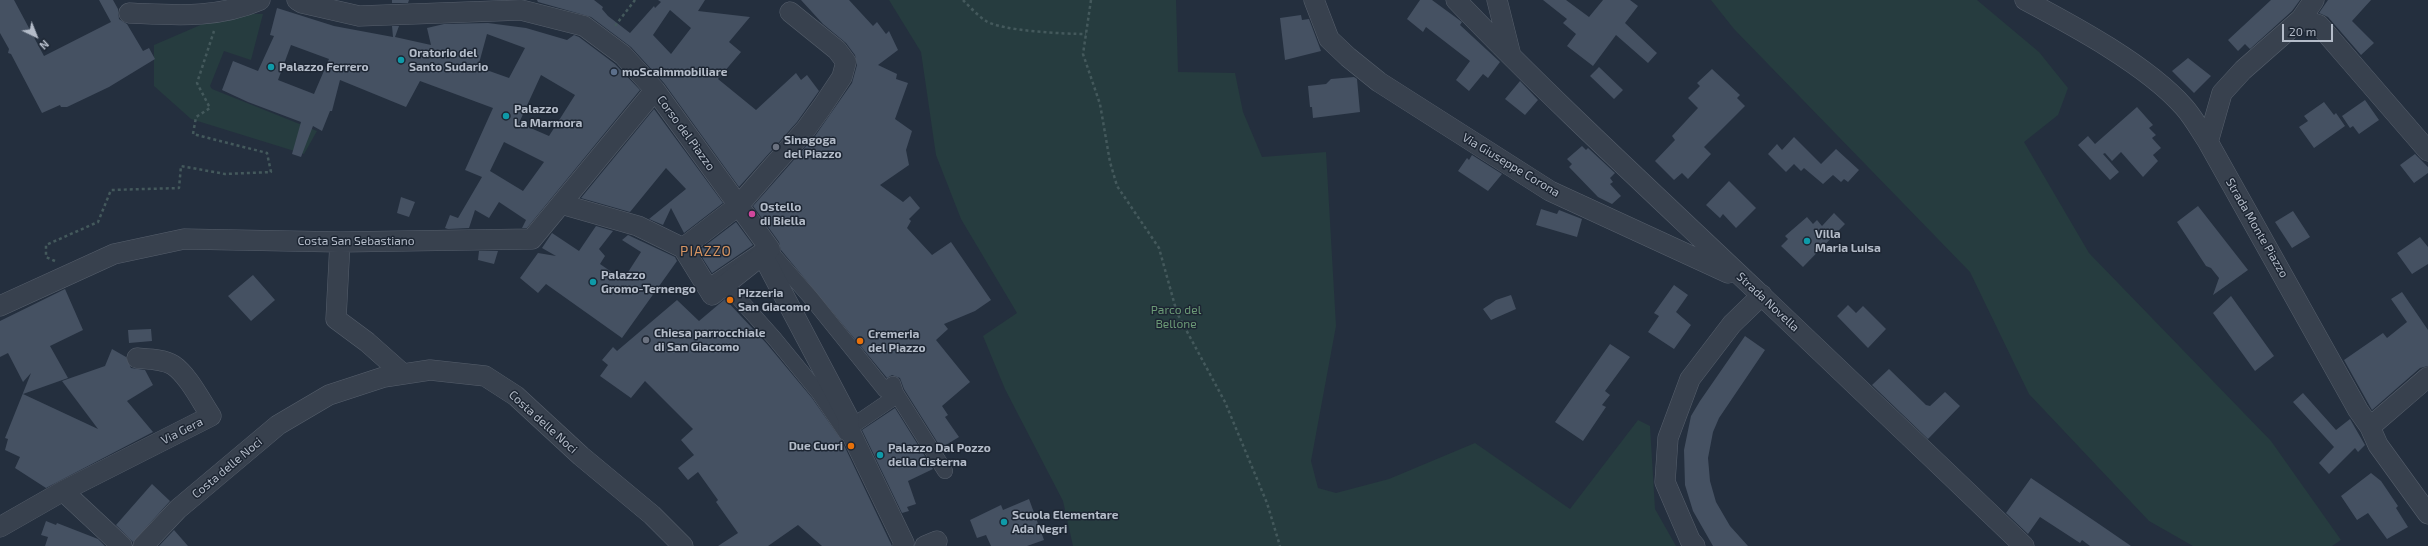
<!DOCTYPE html>
<style>
body{margin:0}
#map{position:relative;width:2428px;height:546px;overflow:hidden;background:#242f3e;font-family:"Exo 2",sans-serif}
canvas{display:block}
.north{position:absolute;left:16px;top:16px;width:40px;height:40px;-webkit-text-stroke:3px #1d2633;paint-order:stroke;rotate:137deg;font-size:11px;font-weight:700;line-height:16px;text-align:center;color:#b4bcc9}
.north::after{content:'';display:block;margin:auto;width:14px;height:18px;background:#b4bcc9;clip-path:polygon(50% 0,100% 100%,50% 72%,0 100%)}
.scale{position:absolute;left:2282px;top:24px;width:51px;height:18px;box-sizing:border-box;border:2px solid #b4bcc9;border-top:0;padding-left:5px;font-size:12px;line-height:14px;white-space:nowrap;color:#b4bcc9;-webkit-text-stroke:3px #1d2633;paint-order:stroke}
</style>
<div id="map">
<canvas width="2428" height="546"></canvas>
<div class="north">N</div>
<div class="scale">20 m</div>
</div>
<script>
const ctx = document.querySelector('canvas').getContext('2d');
ctx.lineJoin = 'round';
function paint(path, color) { ctx.fillStyle = color; ctx.fill(path, 'evenodd'); }
function strokePath(path, color, width, dash) { ctx.strokeStyle = color; ctx.lineWidth = width; ctx.lineCap = dash ? 'butt' : 'round'; ctx.setLineDash(dash || []); ctx.stroke(path); }
function label(font, color, halo, rows, align = 'center') {
  ctx.font = font + ' "Exo 2",sans-serif'; ctx.lineWidth = 3; ctx.setLineDash([]); ctx.textBaseline = 'middle'; ctx.strokeStyle = halo; ctx.fillStyle = color; for (const [text, x, y, turn = 0] of rows) {
    ctx.save(); ctx.translate(x, y); ctx.rotate((+turn || 0) * Math.PI / 180); ctx.textAlign = isNaN(turn) ? turn : align; if (halo) ctx.strokeText(text, 0, 0); ctx.fillText(text, 0, 0); ctx.restore();
  }
}
const green = new Path2D(`
 M889,0H1176L1178,72L1235,73L1243,112L1262,157L1326,152L1336,326L1311,461L1318,488L1336,493L1389,479L1475,443L1570,509L1638,420L1650,426L1655,509L1676,546H1073L1063,501L1005,389L983,336L1017,313L961,219L936,155L921,52Z
 M1711,0H1977L2039,52L2068,88L2058,115L2024,142L2089,253L2271,441L2341,540L2332,546H2193L2149,521L2029,394L1970,272L1734,29Z
 M226,14H263L251,60L224,51L210,86L212,89L317,131L304,154L191,119L154,86V45Z`);
const building = new Path2D(`
 M0,0H14L44,56L111,22L99,0H113L118,9L119,19L127,24L143,51L149,48L155,59L109,87L67,107H61L60,105L42,113L11,54L8,53L9,49L0,33Z
 M392,0H409L408,3H392Z
 M537,0H594L603,7L602,9L608,16L630,33L654,6L655,8L661,2L658,0H705L698,11L750,17L729,42L741,52L718,79L756,110L796,73L801,80L807,75L819,91L797,122L739,187L664,83L631,47L591,17L538,2ZM670,10L691,28L671,54L653,35Z
 M801,0H849L873,26L877,22L886,34L889,31L898,50L878,65L897,74L896,79L908,83L895,119L912,131L906,150L909,165L880,185L903,202L910,196L920,208L909,219L911,221L907,228L932,255L951,242L991,300L975,311L944,324L948,329L936,340L970,382L942,406L948,415L945,417L959,437L941,448L904,389L900,378L892,375L887,378L781,250L779,242L753,206L815,136L852,83L857,65L855,55L846,43L823,24Z
 M1420,0H1432L1462,22L1460,25L1500,62L1488,78L1483,74L1469,91L1456,80L1470,61L1426,27L1423,32L1407,19Z
 M1543,0H1566L1589,17L1603,0H1630L1638,6L1625,23L1657,53L1648,63L1616,35L1593,66L1567,46L1576,34L1563,23L1567,19Z
 M2271,0H2300L2292,11L2250,49L2245,44L2238,51L2228,40Z
 M2328,0H2371L2352,21L2374,43L2361,55L2328,17L2319,13Z
 M277,8L334,26L393,37L392,26H399L395,37L431,45L427,28L444,24L488,23L526,28L567,40L574,35L579,37L615,64L640,90L527,228H522L526,220L499,202L489,218L475,210L469,228L448,229L445,228L450,215L458,218L482,177L465,170L493,108L420,81L406,107L340,80L332,111H330L322,131L313,126L301,157L292,154L301,122L248,102L222,90L233,61L258,71L274,36L270,35ZM487,34L525,48L509,78L478,67ZM291,45L329,59L314,94L278,80ZM541,75L575,95L549,136L519,123ZM504,142L544,162L523,191L490,171Z
 M1301,15L1302,20L1309,19L1321,51L1285,60L1280,18Z
 M2188,58L2211,76L2194,93L2172,71Z
 M1599,67L1623,90L1614,99L1590,76Z
 M1712,69L1740,95L1737,98L1745,106L1704,147L1711,154L1688,179L1682,173L1674,180L1655,161L1675,140L1672,136L1698,108L1688,98L1700,86L1697,83Z
 M1354,77L1357,79L1360,112L1313,118L1312,107H1310L1308,86L1326,84L1331,79Z
 M1520,81L1538,100L1525,115L1505,99Z
 M2365,100L2379,120L2359,134L2353,126L2350,128L2342,116Z
 M2324,102L2334,115L2336,113L2345,126L2314,148L2299,127L2308,121L2304,116Z
 M2137,107L2153,125L2149,128L2156,135L2152,138L2161,148L2153,155L2158,161L2143,177L2121,152L2112,161L2105,153L2103,154L2119,172L2110,180L2078,145L2088,136L2095,144Z
 M654,109L723,203L684,233L671,208L663,225L649,219L686,189L666,168L630,212L581,198Z
 M1794,137L1821,164L1836,149L1859,170L1848,182L1844,179L1841,182L1833,175L1823,184L1804,168L1801,171L1794,164L1786,172L1768,154L1777,144L1782,150Z
 M1582,146L1586,150L1588,148L1615,173L1610,178L1613,182L1610,184L1621,196L1612,204L1598,197L1569,167L1572,164L1567,159Z
 M2415,154L2428,167V173L2414,183L2400,165Z
 M1472,155L1502,174L1488,191L1458,171L1467,158L1469,160Z
 M1729,181L1756,208L1736,228L1723,214L1720,218L1706,205Z
 M401,197L415,202L409,217L397,213Z
 M2198,206L2248,270L2213,295L2219,278L2211,268L2206,266L2177,222Z
 M1541,209L1557,214L1559,210L1582,219L1577,237L1536,225Z
 M2293,211L2310,237L2292,248L2275,222Z
 M1834,213L1845,224L1803,267L1781,246L1788,239L1785,236L1807,217L1813,224L1817,220L1822,226Z
 M736,222L753,245L712,273L698,251Z
 M596,226L613,231L599,249L605,256L600,264L623,280L641,252L622,240L628,235L675,257L677,261L622,338L546,284L538,293L520,278L538,253L556,256L542,248L552,233L579,251Z
 M2420,237L2428,247V264L2412,274L2397,253Z
 M479,251H498L494,264L478,260Z
 M253,275L275,300L251,321L228,296Z
 M1674,285L1688,295L1676,312L1691,325L1674,349L1648,332L1659,316L1654,313Z
 M65,289L83,330L50,346L68,378L23,394L98,429L62,381L105,366L112,349L126,357L131,368L145,370L153,385L127,401L153,432L46,488L15,468L20,457L5,450L8,439L5,438L31,373L23,382L8,353L0,357V321Z
 M2402,292L2428,330V366L2420,368L2372,410L2344,360L2383,333L2387,338L2407,322L2391,299Z
 M1511,295L1516,309L1491,320L1483,309L1496,300Z
 M2231,296L2274,356L2255,371L2213,313Z
 M725,299L767,344L812,398L842,441L892,546H822L798,525L768,546H718L738,533L716,502L718,500L698,472L688,480L678,468L694,455L681,440L693,429L645,381L631,398L600,376L608,365L602,360L613,347L617,351L677,300L699,321Z
 M1848,305L1856,313L1863,306L1886,329L1868,348L1837,316Z
 M151,329L152,341L129,343L128,330Z
 M1745,336L1765,350L1719,418L1713,432L1708,458L1710,481L1716,502L1730,526L1748,546H1713L1693,511L1685,485L1684,450L1691,416L1700,401Z
 M1610,344L1630,357L1605,391L1610,395L1602,405L1606,407L1583,441L1555,422Z
 M1889,369L1926,405L1930,406L1945,392L1960,406L1928,439L1872,385Z
 M2303,393L2336,430L2350,419L2365,445L2358,452L2355,448L2329,474L2319,463L2334,447L2293,402Z
 M895,408L933,469L908,481L916,504L907,507L909,511L902,513L862,430Z
 M2371,473L2381,481L2398,506L2396,508L2408,527L2387,539L2368,513L2357,520L2341,496Z
 M2031,478L2099,524L2131,546H2090L2082,540L2080,543L2040,517L2028,534L2006,513Z
 M152,484L170,501L133,542L116,525Z
 M1029,499L1044,540L1027,546H991L986,535L977,538L970,520L1001,505L1003,510Z
 M46,521L56,525L57,523L98,539L105,546H45L48,537L41,535Z
 M174,530L188,546H159Z`);
const path = new Path2D(`
 M963,0C970,7 978,16 986,21C1002,31 1065,34 1086,34
 M1091,0L1083,54L1100,104L1110,162L1117,186L1159,248L1177,313L1225,402L1267,503L1280,546
 M615,26L635,0
 M55,261L46,257V245L98,222L111,190L179,188L181,166L225,174L271,172L267,153L193,134L196,117L210,108L197,83L214,31`);
const pedestrian = new Path2D(`
 M769,250L811,298L885,390L893,384L896,393L895,397L851,427L846,433L819,393L774,338L734,293L712,284L761,251Z
 M896,393L945,471`);
const minor = new Path2D(`
 M297,0L302,3L359,16L521,10L584,26L623,55L655,90L770,249L712,295L683,248
 M1314,0L1329,39L1348,57L1379,82L1550,191L1728,273
 M1456,0C1555,103 1660,199 1763,297C1851,380 1937,463 2024,546
 M1497,0L1511,56
 M2025,0C2074,26 2147,65 2184,107C2193,117 2200,130 2208,142L2358,410L2370,427L2378,445L2428,514
 M129,13C175,15 216,19 260,0
 M2301,19L2314,0
 M2208,142L2222,93L2243,70L2301,19L2319,25L2428,151
 M561,204L638,226L683,248L739,205L773,166L806,129L822,107L842,77L846,62L837,50L790,12
 M340,242L336,319L367,342L403,374
 M763,256L849,419L848,427L904,543L903,546
 M0,306L114,254L184,239L340,242L532,239L655,90
 M2370,427L2428,377
 M63,491L122,546
 M0,527L63,491L211,416C201,401 188,375 173,365C163,359 148,359 137,358
 M143,546L178,509L278,425L329,395L384,377L430,370L485,376L516,396L581,456L652,515L683,546
 M925,546L937,541
 M1695,546L1690,540L1665,482L1668,438L1690,379L1732,324L1762,295`);
const markers = [
 [401,60,4,"#0f9aa8"],
 [271,67,4,"#0f9aa8"],
 [614,72,4,"#5c6f8a"],
 [506,116,4,"#0f9aa8"],
 [776,147,4,"#6b7280"],
 [752,214,4,"#d1479c"],
 [1807,241,4,"#0f9aa8"],
 [593,282,4,"#0f9aa8"],
 [730,300,4,"#e8710a"],
 [646,340,4,"#6b7280"],
 [860,341,4,"#e8710a"],
 [851,446,4,"#e8710a"],
 [880,455,4,"#0f9aa8"],
 [1004,522,4,"#0f9aa8"]
];
const poiNames = [
 ["Oratorio del",409,53],
 ["Santo Sudario",409,67],
 ["Palazzo Ferrero",279,67],
 ["moScaimmobiliare",622,72],
 ["Palazzo",514,109],
 ["La Marmora",514,123],
 ["Sinagoga",784,140],
 ["del Piazzo",784,154],
 ["Ostello",760,207],
 ["di Biella",760,221],
 ["Villa",1815,234],
 ["Maria Luisa",1815,248],
 ["Palazzo",601,275],
 ["Gromo-Ternengo",601,289],
 ["Pizzeria",738,293],
 ["San Giacomo",738,307],
 ["Chiesa parrocchiale",654,333],
 ["di San Giacomo",654,347],
 ["Cremeria",868,334],
 ["del Piazzo",868,348],
 ["Due Cuori",843,446,"right"],
 ["Palazzo Dal Pozzo",888,448],
 ["della Cisterna",888,462],
 ["Scuola Elementare",1012,515],
 ["Ada Negri",1012,529]
];
const streetNames = [
 ["Corso del Piazzo",686,133,54],
 ["Via Giuseppe Corona",1511,165,31],
 ["Strada Monte Piazzo",2257,228,60],
 ["Costa San Sebastiano",356,241],
 ["Strada Novella",1768,302,43],
 ["Costa delle Noci",543,422,42],
 ["Via Gera",182,431,-27],
 ["Costa delle Noci",227,468,-40]
];
const parkNames = [
 ["Parco del",1176,310],
 ["Bellone",1176,324]
];
const quarterNames = [
 ["PIAZZO",706,251]
];
paint(green, '#263c3f');
paint(building, '#455162');
strokePath(pedestrian, '#565f6c', 16);
strokePath(minor, '#565f6c', 21);
strokePath(path, '#44595c', 2.5, [3, 3]);
strokePath(pedestrian, '#38414e', 15);
strokePath(minor, '#38414e', 20);
for (const [x, y, r, color] of markers) { const dot = new Path2D(); dot.arc(x, y, r, 0, 2 * Math.PI); ctx.fillStyle = color; ctx.fill(dot); strokePath(dot, '#1d2633', 1.5); }
label('bold 12px', '#b4bcc9', '#1d2633', poiNames, 'left');
label('12px', '#b4bcc9', '#1d2633', streetNames);
label('12px', '#6b9a76', '#1d2633', parkNames);
ctx.letterSpacing = '1px';
label('14px', '#d59563', '#1d2633', quarterNames);
ctx.letterSpacing = '0px';
</script>
